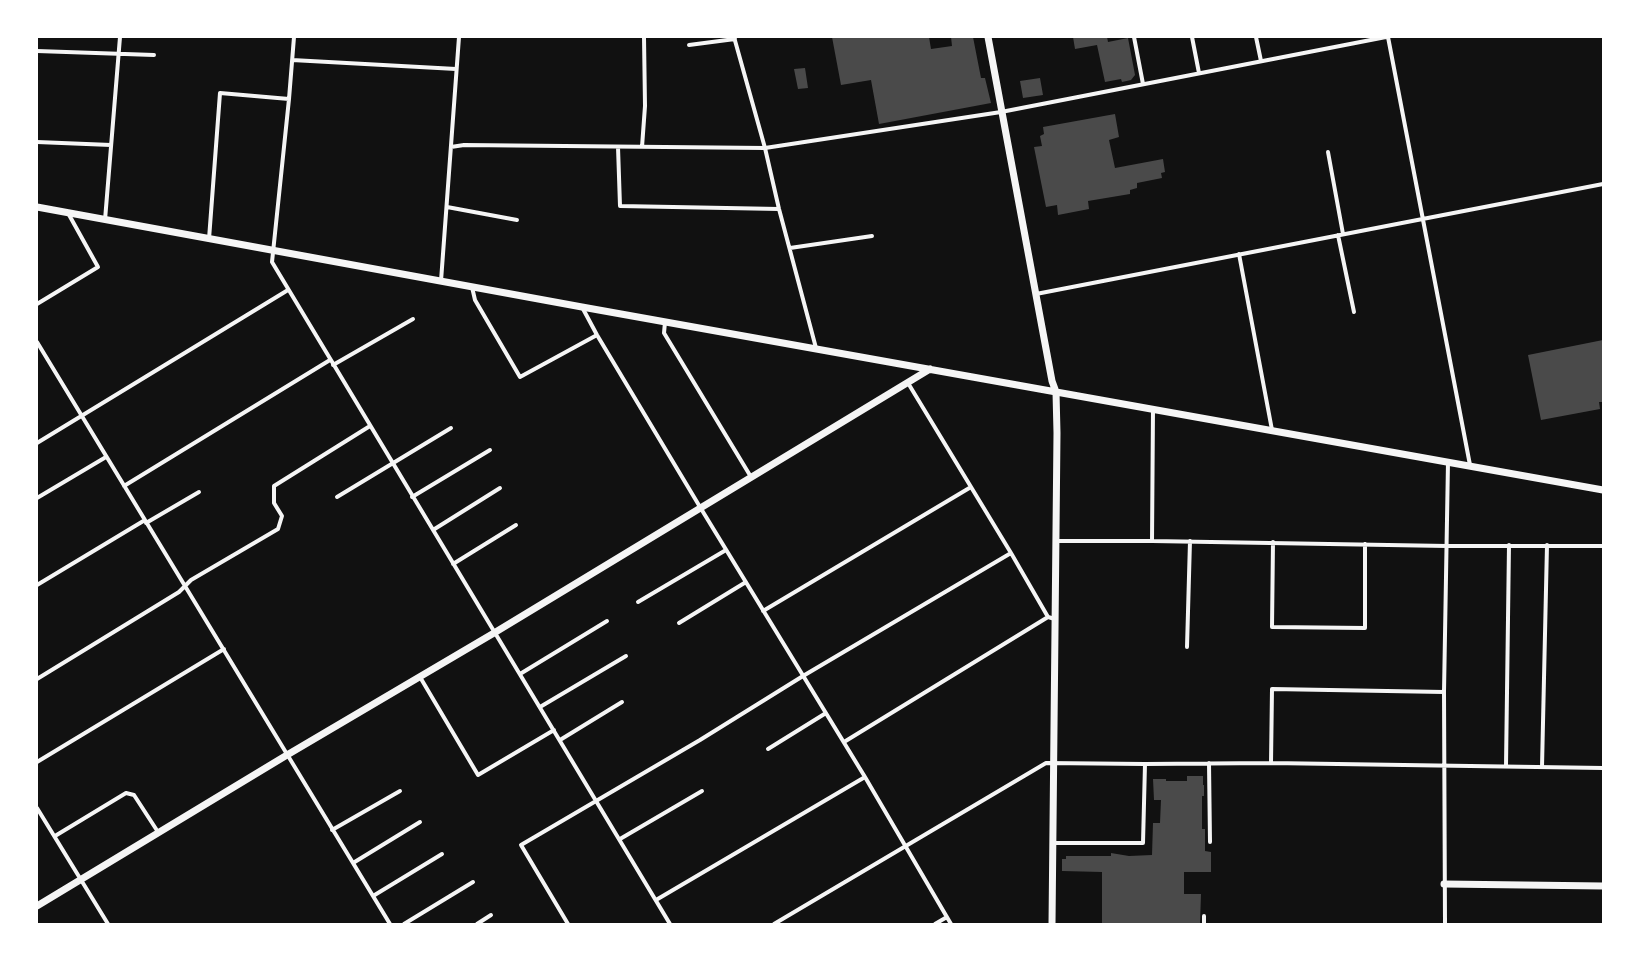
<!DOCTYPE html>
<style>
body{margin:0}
#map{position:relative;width:1640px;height:961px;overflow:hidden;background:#111;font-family:"Work Sans",sans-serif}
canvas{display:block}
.frame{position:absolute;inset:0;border:38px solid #fff;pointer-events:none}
</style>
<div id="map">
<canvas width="1640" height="961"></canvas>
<div class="frame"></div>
</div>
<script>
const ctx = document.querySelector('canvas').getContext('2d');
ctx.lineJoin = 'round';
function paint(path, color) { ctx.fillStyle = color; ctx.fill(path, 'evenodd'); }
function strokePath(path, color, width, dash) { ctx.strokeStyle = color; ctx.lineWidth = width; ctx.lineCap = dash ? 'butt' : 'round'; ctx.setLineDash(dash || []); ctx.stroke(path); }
const building = new Path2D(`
 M832,37H929L931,49L952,46L951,37H973L981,78H985L991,103L879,124L871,80L841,85Z
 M1073,37H1107L1108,42L1128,38L1135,75L1131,80L1122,82L1121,79L1105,82L1097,45L1075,49Z
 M805,68L808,88L798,89L794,69Z
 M1040,78L1043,95L1023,98L1020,81Z
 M1115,114L1119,137L1109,140L1115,168L1163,159L1165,172L1161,173L1162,178L1137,183V188L1130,190V194L1088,201L1089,209L1058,215L1057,205L1046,207L1034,147L1042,146L1040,136L1044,134L1043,127Z
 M1603,340V402H1599L1600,409L1541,420L1528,355Z
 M1187,776H1203V785H1204V796H1202V829H1205V851L1211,852V872H1184V894H1201L1200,924H1102V872L1062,871V859H1066V856H1111V853L1129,856L1152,855L1153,823H1160L1161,800H1154L1153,779H1166V781H1187Z`);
const minor = new Path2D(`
 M294,37L289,99L272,262L670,924
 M734,37L765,148L779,209L816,348
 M1134,37L1143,84
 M1192,37L1199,73
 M1256,37L1261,61
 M1388,37L1470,465
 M689,45L735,39
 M37,51L154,55
 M292,60L456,69
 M37,142L111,145
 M451,147L464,145L765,148L1001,112L1386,37
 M618,147L620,206L779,209
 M642,147L645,106L644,37
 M1328,152L1343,234
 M447,207L517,220
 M105,220L120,37
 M1338,235L1354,312
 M209,239L220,93L289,99
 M790,248L872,236
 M1239,254L1272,430
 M441,281L459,37
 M472,287L475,300L520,377L597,335
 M1036,294L1603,184
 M37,304L98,267L68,213
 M582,307L597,335L700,507L865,777L951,924
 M665,322L664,333L751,477
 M37,342L390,924
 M333,365L413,319
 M908,383L1011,553L1048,617L1055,619
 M37,443L288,290
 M124,486L330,360
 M337,497L451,428
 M412,497L490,450
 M37,498L106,457
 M146,523L199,492
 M433,530L500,488
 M1055,541H1152L1447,546H1603
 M1152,541L1153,409
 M1273,542L1272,627L1365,628V544
 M453,564L516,525
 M37,585L145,520
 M638,602L726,550
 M763,611L971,487
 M679,623L746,582
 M1187,647L1190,541
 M520,674L607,621
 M420,677L478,775L554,730
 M37,679L179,592L191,580L278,529L282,516L274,503V486L370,426
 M540,707L626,656
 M560,740L622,702
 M844,742L1048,617
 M768,749L826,713
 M37,762L224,649
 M1209,763L1210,842
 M1271,763L1272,689L1444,692
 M1506,766L1509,545
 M1542,767L1547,545
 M37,808L108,924
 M332,830L400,791
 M55,836L126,793L134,795L158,832
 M620,839L702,791
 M1053,843H1143L1145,764
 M353,863L420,822
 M373,896L442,854
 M656,900L865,777
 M404,924L473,882
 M477,924L491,915
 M568,924L521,845L700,740L803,676L1011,553
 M774,924L1046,763L1145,764L1271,763L1603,768
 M935,924L947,917
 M1204,924V916
 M1445,924L1444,692L1448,462`);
const tertiary = new Path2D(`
 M988,37L1052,381L1056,392L1057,433L1052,924
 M37,207L582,307L1603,490
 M1444,884L1603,886
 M37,906L287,755L494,633L930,369`);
paint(building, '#4a4a4a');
strokePath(minor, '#f5f5f5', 4);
strokePath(tertiary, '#f5f5f5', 7);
</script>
